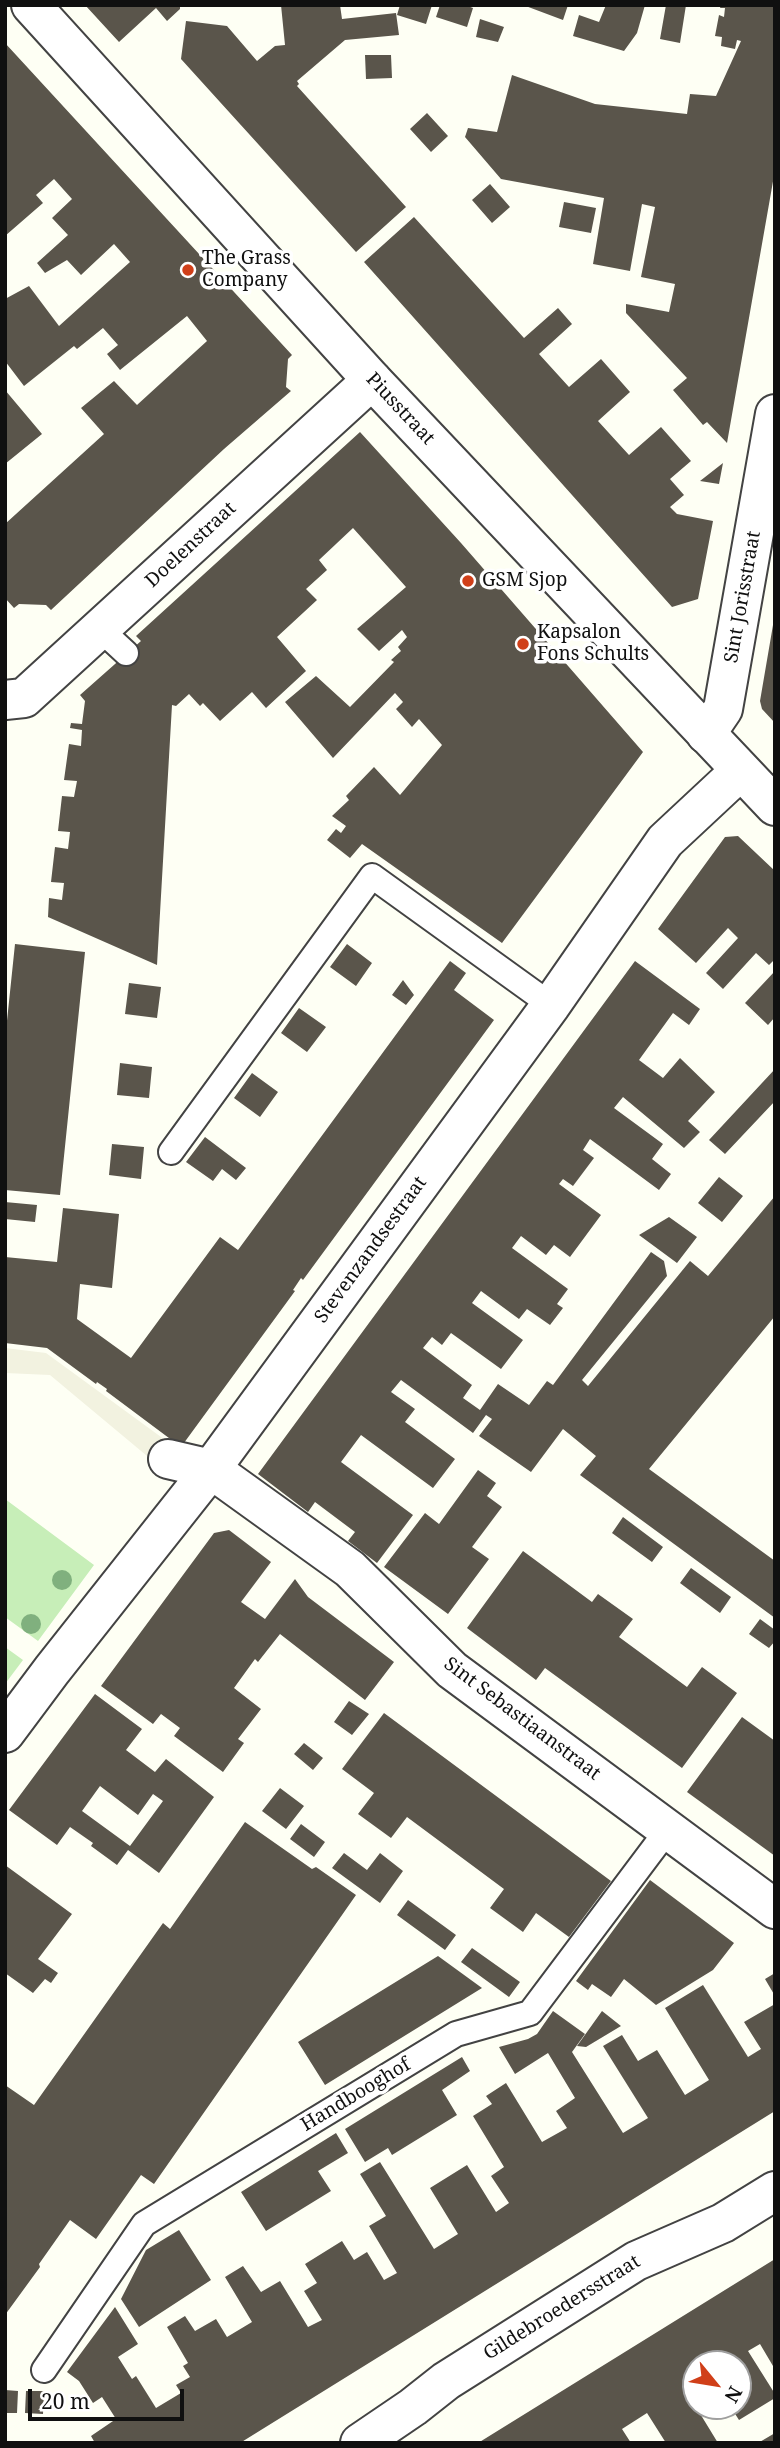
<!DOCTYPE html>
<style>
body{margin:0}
#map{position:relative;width:780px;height:2448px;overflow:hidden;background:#fefff4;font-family:"Noto Serif",serif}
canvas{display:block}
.frame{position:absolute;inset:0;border:7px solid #101010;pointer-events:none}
.north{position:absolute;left:682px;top:2350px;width:70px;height:70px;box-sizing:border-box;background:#fff;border:2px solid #9f9f9f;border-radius:50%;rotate:120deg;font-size:19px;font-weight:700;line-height:28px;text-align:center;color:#101010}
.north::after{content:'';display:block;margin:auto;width:24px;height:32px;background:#d03f19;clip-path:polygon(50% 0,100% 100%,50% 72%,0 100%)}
.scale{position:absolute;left:28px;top:2389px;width:156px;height:32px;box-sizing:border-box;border:4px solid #101010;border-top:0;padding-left:9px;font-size:21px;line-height:24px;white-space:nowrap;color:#101010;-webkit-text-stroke:5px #fff;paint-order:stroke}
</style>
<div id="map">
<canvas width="780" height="2448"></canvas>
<div class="frame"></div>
<div class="north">N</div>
<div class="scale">20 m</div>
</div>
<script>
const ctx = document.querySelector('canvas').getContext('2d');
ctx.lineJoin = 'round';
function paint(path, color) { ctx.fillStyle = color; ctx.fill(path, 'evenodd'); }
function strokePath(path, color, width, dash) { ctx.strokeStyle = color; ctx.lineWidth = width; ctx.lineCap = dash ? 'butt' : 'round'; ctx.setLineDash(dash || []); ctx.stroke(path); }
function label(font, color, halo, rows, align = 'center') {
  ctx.font = font + ' "Noto Serif",serif'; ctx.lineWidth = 7; ctx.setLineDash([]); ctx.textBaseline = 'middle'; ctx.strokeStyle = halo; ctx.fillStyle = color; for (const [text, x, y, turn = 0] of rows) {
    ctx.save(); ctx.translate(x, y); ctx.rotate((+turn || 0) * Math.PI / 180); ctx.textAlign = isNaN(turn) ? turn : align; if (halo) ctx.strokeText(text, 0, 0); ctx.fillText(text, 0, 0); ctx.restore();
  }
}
const green = new Path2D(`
 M5,1499L94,1565L38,1641L5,1617Z
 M5,1647L23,1660L5,1684Z`);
const plaza = new Path2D(`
 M5,1348L46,1353L172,1445L165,1471L50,1375L5,1373Z`);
const building = new Path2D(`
 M85,5H180V9L167,21L156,8L119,42Z
 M281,5H340L342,19L396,13L399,35L345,40L297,81L299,84L297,86L406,207L356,252L181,59L186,21L227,26L257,61L275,46L285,45Z
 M400,5H432L426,24L397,15Z
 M440,5H465L473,8L467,27L436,17Z
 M523,5H568L563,20Z
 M606,5H645L637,33L624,51L573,36L579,15L599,22Z
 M666,5H686L680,43L660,39Z
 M721,5H775V170L727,443L707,422L703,425L673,390L687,378L626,313V304L669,312L675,284L641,277L655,207L642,204L630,271L593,264L604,198L501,179L465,137L468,128L497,132L512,75L595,104L687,114L690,94L716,96L741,41L737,40L735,49L721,46L722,37L715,36L719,15L724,17L725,8H720Z
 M480,19L504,27L498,42L476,37Z
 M5,43L292,355L288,359L286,387L291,391L224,449L51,610L46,605L19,604L14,608L5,598V524L104,434L81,408L114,381L137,405L207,341L187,316L120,370L107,354L118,345L103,328L77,349L74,346L24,386L5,361V299L29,286L59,326L130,262L114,244L81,275L67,260L45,273L37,263L68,235L52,218L72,199L54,179L36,195L43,203L5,236Z
 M365,55H391L392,78L366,79Z
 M427,113L448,136L431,152L410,129Z
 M490,184L510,207L492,223L472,200Z
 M564,202L596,208L591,233L559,227Z
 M414,217L524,338L558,308L572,324L539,354L569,387L601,359L630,392L598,421L629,455L661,427L691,461L670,479L684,495L670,507L677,514L713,521L698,599L672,607L364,262Z
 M5,390L42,434L5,464Z
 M360,432L461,543L643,752L502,943L362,844L350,858L327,840L336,829L341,833L346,826L332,816L349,800L346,796L374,767L400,795L442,745L419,719L412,727L396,709L403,702L395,693L333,758L285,702L316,676L350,707L394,662L391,660L401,651L398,647L407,637L402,630L379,651L357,629L406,587L353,528L319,560L327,570L306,589L317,600L277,637L306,671L266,708L252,692L220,721L203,703L200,706L189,694L176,706L172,705L157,965L48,917L49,898L62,900L64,883L51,882L55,847L68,849L70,832L58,831L62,796L74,797L77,781L64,780L69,744L81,746L82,730L70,728L71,723L82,724L85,701L80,695L141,641L136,636Z
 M723,463L719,484L700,481Z
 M773,625H775V723L762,709L760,701Z
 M738,836L775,871V959L769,965L756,953L723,989L706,973L738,938L728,928L696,963L658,929L725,837Z
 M15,944L85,952L60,1195L5,1190V1040Z
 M347,944L372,963L356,986L330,967Z
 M450,961L466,973L454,990L494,1020L303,1280L301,1278L293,1290L295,1291L181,1447L106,1391L107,1389L97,1382L96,1384L47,1348L5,1343V1257L57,1262L63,1208L119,1214L112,1288L80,1284L77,1319L131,1358L220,1237L238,1250Z
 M635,961L700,1009L689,1025L673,1013L639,1060L663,1078L680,1058L715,1092L688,1121L700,1132L684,1148L623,1097L614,1108L663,1144L652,1159L671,1174L659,1190L590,1139L583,1150L594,1158L573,1186L563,1179L559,1184L601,1215L570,1257L554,1245L546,1255L521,1236L512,1248L568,1289L557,1304L563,1308L550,1325L527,1309L519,1319L481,1291L472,1303L523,1340L501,1369L451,1333L442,1345L432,1337L423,1348L472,1385L463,1398L480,1410L498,1384L529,1405L547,1381L553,1385L651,1252L664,1261L667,1276L582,1380L588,1386L690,1261L708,1276L775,1196V1316L649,1469L775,1561V1618L580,1475L596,1456L563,1429L531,1472L479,1436L492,1419L486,1415L473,1433L401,1380L391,1392L415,1409L405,1422L455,1459L433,1488L361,1435L341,1462L413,1515L377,1563L348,1541L355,1532L315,1502L308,1512L258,1474Z
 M775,971V1017L768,1025L745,1003Z
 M403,980L414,995L406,1005L392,995Z
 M129,983L161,987L157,1018L125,1014Z
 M299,1008L326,1027L307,1052L281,1033Z
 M120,1063L152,1067L149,1098L117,1095Z
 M775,1069V1101L725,1154L709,1140Z
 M252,1073L278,1092L260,1117L234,1098Z
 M205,1137L246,1168L236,1180L222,1169L213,1181L186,1162Z
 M112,1144L144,1147L141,1179L109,1175Z
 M719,1177L743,1196L722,1222L698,1203Z
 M5,1202L37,1205L35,1222L5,1219Z
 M669,1217L697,1237L677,1263L639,1235Z
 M478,1470L496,1483L487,1496L502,1507L472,1547L489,1559L448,1614L384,1567L425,1513L439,1524Z
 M623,1517L663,1547L652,1562L612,1533Z
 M229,1530L271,1562L241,1602L265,1619L295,1579L308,1597L394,1662L365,1700L280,1634L258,1662L255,1659L234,1688L261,1709L238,1739L244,1743L223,1772L174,1736L180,1728L161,1714L153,1724L101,1686L214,1533Z
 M523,1551L592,1602L598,1594L633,1619L619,1637L687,1687L702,1667L737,1693L682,1768L545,1668L536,1680L467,1628Z
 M691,1568L731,1597L720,1613L680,1583Z
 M760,1619L775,1630V1641L769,1648L749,1634Z
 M95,1694L142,1729L126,1750L155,1772L166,1759L214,1797L159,1873L128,1850L117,1865L91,1846L93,1843L70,1827L57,1845L9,1810ZM100,1786L138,1815L153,1794L163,1801L130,1846L82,1811Z
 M349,1701L369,1714L352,1735L334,1722Z
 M384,1713L611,1881L569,1937L536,1913L523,1932L490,1908L504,1889L407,1817L391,1838L358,1814L374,1793L342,1769Z
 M742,1717L775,1741V1856L687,1792Z
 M304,1743L323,1758L313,1770L294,1754Z
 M280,1788L304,1806L286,1829L262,1811Z
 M245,1822L312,1869L316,1867L356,1895L154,2184L141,2175L96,2239L70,2220L39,2264L40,2267L5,2315V2085L34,2105L163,1923L170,1929Z
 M301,1824L325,1842L314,1857L290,1839Z
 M344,1853L367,1870L380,1853L403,1871L380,1903L332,1868Z
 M5,1865L72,1914L38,1959L58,1973L51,1983L45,1979L33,1993L5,1973Z
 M650,1880L734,1943L713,1970L656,2005L624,1979L611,1997L592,1984L588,1990L576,1981Z
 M408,1900L456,1935L445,1950L397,1915Z
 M472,1948L520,1982L509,1997L461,1962Z
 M438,1956L482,1988L325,2085L298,2042Z
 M775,1973V1996L765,1979Z
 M703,1985L748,2057L761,2049L744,2022L775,2004V2111L240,2443H95L91,2436L116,2419L102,2397L93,2403L79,2381L67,2372L115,2307L138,2344L118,2357L132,2379L136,2376L156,2408L181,2393L176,2385L190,2377L183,2366L188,2363L167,2327L185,2316L195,2331L216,2319L227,2337L252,2322L225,2277L243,2266L261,2292L280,2281L308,2327L322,2320L304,2291L317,2283L305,2264L342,2241L354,2260L367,2252L384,2280L397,2273L369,2226L386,2216L360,2174L380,2162L434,2249L458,2234L430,2188L467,2165L496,2212L509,2203L491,2176L504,2167L473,2116L492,2104L486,2096L506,2083L542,2142L567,2128L556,2111L575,2098L548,2053L515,2074L499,2047L528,2039L537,2034L553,2011L585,2034L572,2052L623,2133L648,2118L603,2046L622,2035L638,2061L657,2050L685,2095L709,2080L665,2008Z
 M602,2011L621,2026L586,2047L577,2046Z
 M462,2057L470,2071L442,2090L457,2115L392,2155L388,2148L365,2162L345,2129Z
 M336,2133L348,2153L318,2171L331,2191L266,2231L241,2192Z
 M179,2230L211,2280L139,2327L121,2299L146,2250Z
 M775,2259V2365L773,2366L760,2344L748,2351L775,2394V2398L739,2420L730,2406H738V2364H696V2382L685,2389L718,2443H666L647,2413L622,2429L631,2443H478Z
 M5,2390L18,2391L17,2413H5Z
 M26,2391H44L43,2414L25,2413Z
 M775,2433V2443H758Z`);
const service = new Path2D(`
 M100,629L126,653
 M171,1152L372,876L551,1005
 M44,2370L144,2224L456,2034L530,2013L669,1828`);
const minor = new Path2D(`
 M5,700L24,698L372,380
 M706,734L723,709L775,414
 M168,1459L211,1469L350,1569L452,1670L775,1909
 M5,1733L52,1670L211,1469L551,1005L665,841L740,771
 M360,2443L413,2407L446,2381L636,2261L723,2223L775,2191`);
const tertiary = new Path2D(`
 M31,5L372,380L775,806`);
const trees = [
 [62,1580],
 [31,1624]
];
const markers = [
 [188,270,7,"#d03f19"],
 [468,581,7,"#d03f19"],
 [523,644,7,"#d03f19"]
];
const poiNames = [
 ["The Grass",202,259],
 ["Company",202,281],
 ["GSM Sjop",482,581],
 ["Kapsalon",537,633],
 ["Fons Schults",537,655]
];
const streetNames = [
 ["Piusstraat",400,409,47],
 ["Doelenstraat",191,545,-43],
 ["Sint Jorisstraat",743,597,-80],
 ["Stevenzandsestraat",371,1250,-54],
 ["Sint Sebastiaanstraat",522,1719,37],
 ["Handbooghof",356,2095,-31],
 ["Gildebroedersstraat",562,2308,-32]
];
paint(green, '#c7eeb8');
paint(plaza, '#f2f2e0');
paint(building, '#5a554b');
strokePath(service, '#434343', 28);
strokePath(minor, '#434343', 42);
strokePath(tertiary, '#434343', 42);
strokePath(service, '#fff', 24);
strokePath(minor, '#fff', 38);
strokePath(tertiary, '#fff', 38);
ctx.fillStyle = '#80b07e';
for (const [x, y] of trees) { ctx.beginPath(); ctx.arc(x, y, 10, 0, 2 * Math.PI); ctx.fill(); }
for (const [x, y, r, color] of markers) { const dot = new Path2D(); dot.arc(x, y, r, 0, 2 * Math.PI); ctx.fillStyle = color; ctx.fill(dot); strokePath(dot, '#fff', 2.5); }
label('19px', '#101010', '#fff', poiNames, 'left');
label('19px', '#101010', '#fff', streetNames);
</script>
